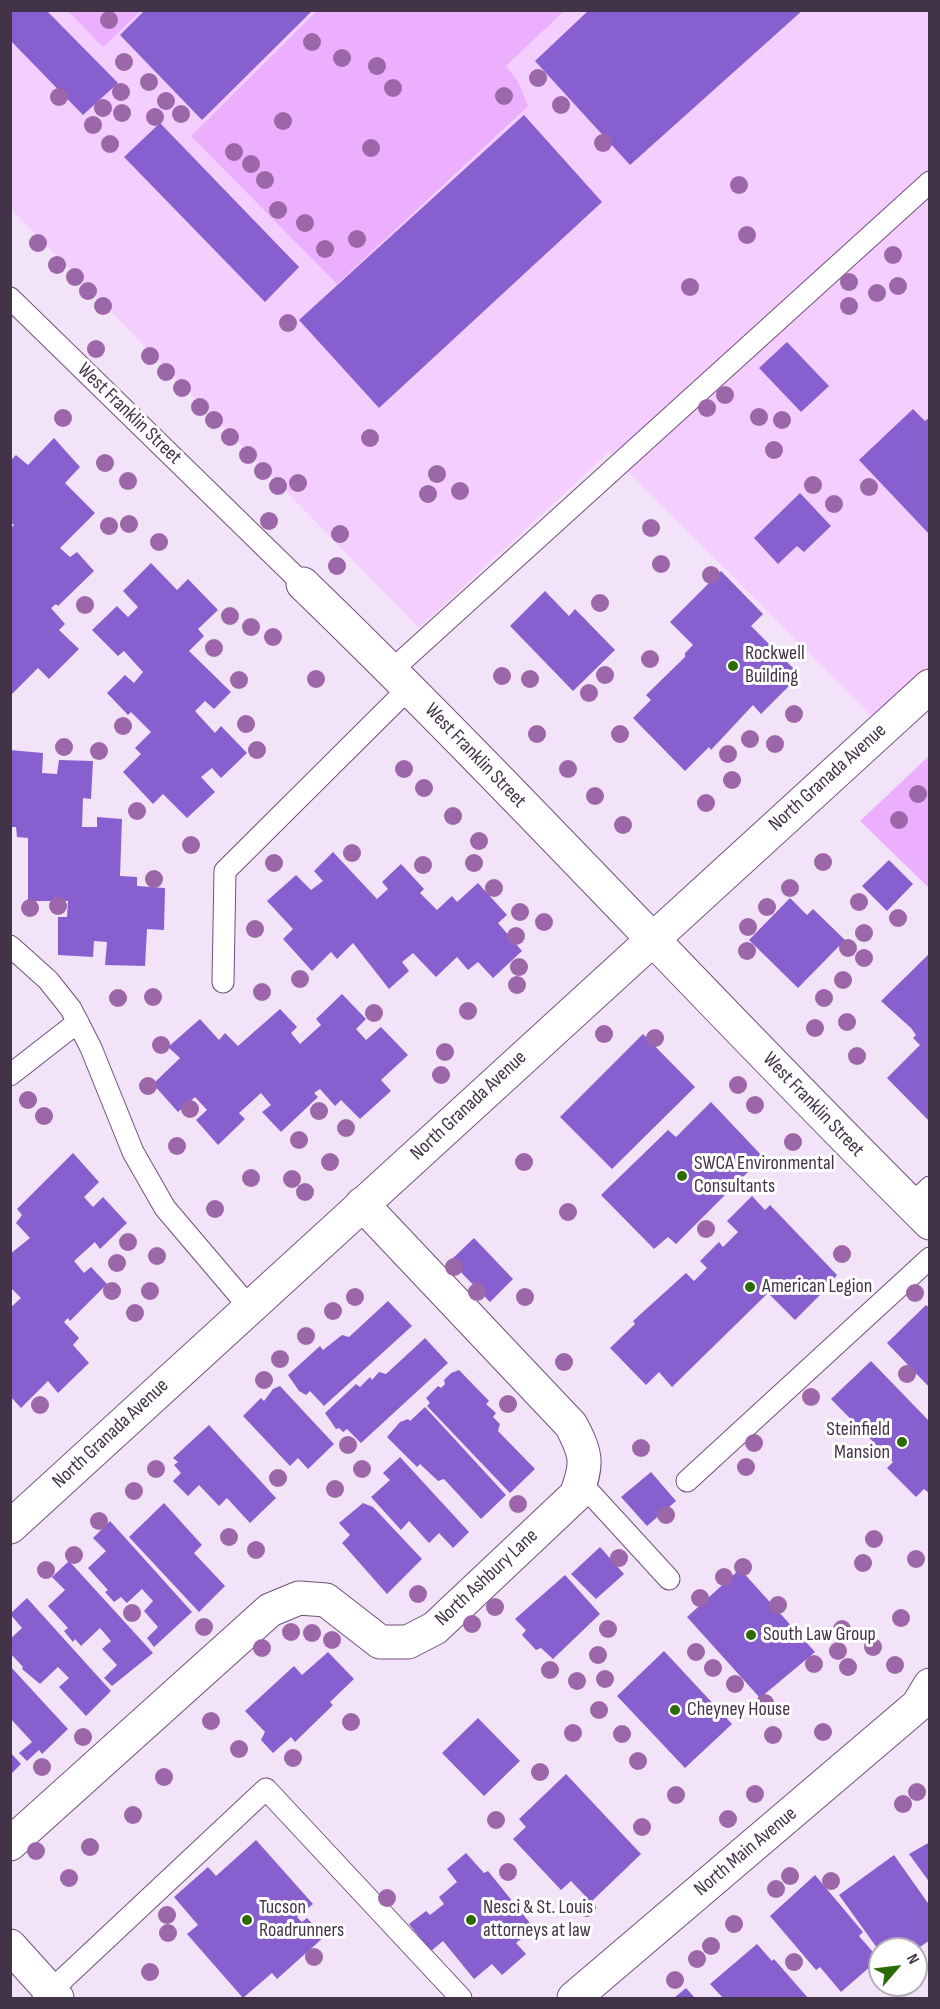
<!DOCTYPE html>
<style>
body{margin:0}
#map{position:relative;width:940px;height:2009px;overflow:hidden;background:#f3e3f8;font-family:"Sofia Sans Condensed",sans-serif}
canvas{display:block}
.frame{position:absolute;inset:0;border:12px solid #433348;pointer-events:none}
.north{position:absolute;left:868px;top:1937px;width:60px;height:60px;box-sizing:border-box;background:#fff;border:2px solid #b4adb6;border-radius:50%;rotate:62deg;font-size:16px;font-weight:700;line-height:24px;text-align:center;color:#433348}
.north::after{content:'';display:block;margin:auto;width:21px;height:27px;background:#2a6c02;clip-path:polygon(50% 0,100% 100%,50% 72%,0 100%)}
</style>
<div id="map">
<canvas width="940" height="2009"></canvas>
<div class="frame"></div>
<div class="north">N</div>
</div>
<script>
const ctx = document.querySelector('canvas').getContext('2d');
ctx.lineJoin = 'round';
function paint(path, color) { ctx.fillStyle = color; ctx.fill(path, 'evenodd'); }
function strokePath(path, color, width, dash) { ctx.strokeStyle = color; ctx.lineWidth = width; ctx.lineCap = dash ? 'butt' : 'round'; ctx.setLineDash(dash || []); ctx.stroke(path); }
function label(font, color, halo, rows, align = 'center') {
  ctx.font = font + ' "Sofia Sans Condensed",sans-serif'; ctx.lineWidth = 6; ctx.setLineDash([]); ctx.textBaseline = 'middle'; ctx.strokeStyle = halo; ctx.fillStyle = color; for (const [text, x, y, turn = 0] of rows) {
    ctx.save(); ctx.translate(x, y); ctx.rotate((+turn || 0) * Math.PI / 180); ctx.textAlign = isNaN(turn) ? turn : align; if (halo) ctx.strokeText(text, 0, 0); ctx.fillText(text, 0, 0); ctx.restore();
  }
}
const built = new Path2D(`
 M11,11H929V686L883,728L609,452L419,628L11,209Z`);
const green = new Path2D(`
 M318,10L564,11L506,66L518,82L528,106L337,284L191,136Z
 M68,11H141L103,47Z
 M929,756L930,888H929L860,821Z`);
const building = new Path2D(`
 M10,10H46L118,83L83,115L10,40Z
 M145,10H313L202,120L120,35Z
 M589,10H803L630,165L535,61Z
 M524,115L602,202L379,408L299,320Z
 M160,123L299,267L265,302L124,157Z
 M787,342L829,386L801,412L759,368Z
 M913,409L925,421L930,417V535L859,460Z
 M54,438L80,467L65,483L95,513L60,548L70,557L77,552L94,571L58,606L56,604L51,608L65,624L59,630L79,649L49,679L38,668L12,694L10,529L14,525L10,522V461L16,455L28,465Z
 M800,493L831,526L804,552L797,546L778,564L754,538Z
 M151,563L177,590L188,579L218,610L198,629L204,636L189,651L231,692L214,709L205,701L195,711L215,733L221,726L247,753L221,778L212,768L201,777L215,792L187,818L163,794L153,804L123,772L141,754L135,748L151,732L131,712L128,715L107,693L125,675L134,683L143,672L124,651L118,656L92,630L117,606L128,617L138,607L123,591Z
 M721,571L763,614L751,626L800,675L761,714L753,705L711,750L709,747L685,771L633,718L651,700L646,695L685,657V653L693,645L670,622Z
 M545,591L569,616L575,609L615,650L573,691L510,626Z
 M10,750L43,753L42,773L57,774L59,760L93,761L91,799L83,798L82,827H97V817L122,819L120,876L137,877V886L165,888L164,930L147,929L145,966L105,965L107,942L94,941L93,957L58,955V917H67L68,901H28V838L17,837L16,827H10Z
 M333,852L377,899L388,889L382,882L401,864L424,889L420,893L437,910L452,896L457,902L478,883L507,915L498,923L522,951L493,978L478,962L468,970L457,957L436,977L413,953L402,962L409,971L389,989L353,943L337,959L331,952L312,971L283,939L293,929L267,901L296,875L311,890L323,881L314,871Z
 M889,860L913,884L887,911L862,886Z
 M790,898L807,915L813,909L845,940L798,988L749,940Z
 M930,953V1122L887,1078L920,1045L913,1038L916,1035L911,1028L881,1001Z
 M342,994L366,1019L356,1029L366,1040L381,1027L408,1055L381,1080L391,1091L360,1119L341,1100L335,1106L320,1089L314,1093L318,1097L281,1132L262,1112L271,1105L261,1093L239,1113L245,1119L218,1145L196,1120L207,1110L195,1097L178,1112L153,1084L180,1058L168,1047L200,1019L219,1040L225,1033L238,1046L280,1009L297,1027L291,1033L300,1044L321,1025L316,1019Z
 M643,1034L695,1087L612,1169L560,1117Z
 M711,1102L763,1157L676,1244L668,1237L654,1249L601,1195L668,1130L676,1137Z
 M73,1153L99,1182L84,1197L93,1207L103,1197L127,1223L100,1249L95,1242L74,1261L84,1273L91,1267L107,1284L70,1321L68,1318L64,1322L79,1338L73,1345L89,1363L58,1393L48,1381L21,1408L10,1396V1308L21,1298L10,1287V1254L30,1238L16,1223L22,1215L17,1209Z
 M752,1196L765,1210L770,1205L837,1275L833,1280L834,1281L795,1320L768,1293L672,1387L659,1372L646,1385L610,1348L635,1324L633,1321L686,1273L694,1281L707,1268L700,1261L719,1242L723,1247L738,1232L727,1221Z
 M474,1238L513,1279L490,1302L450,1261Z
 M388,1301L412,1326L324,1406L310,1391L306,1395L299,1391L288,1375L320,1346L323,1350L342,1335L349,1337Z
 M926,1305L930,1308V1388L887,1343Z
 M425,1338L448,1363L361,1443L347,1429L343,1432L339,1428L336,1429L325,1413L356,1384L360,1387L370,1377L372,1380L379,1372L386,1374Z
 M871,1361L930,1422V1494L924,1489L916,1497L887,1468L893,1462L831,1399Z
 M459,1370L489,1401L486,1404L496,1413L493,1417L500,1424L498,1431L535,1469L510,1493L427,1406L430,1403L426,1398L438,1386L441,1388L445,1384L444,1380L451,1373Z
 M280,1386L334,1444L308,1469L298,1458L290,1466L243,1416L261,1398L264,1401L273,1389Z
 M425,1407L506,1495L481,1519L444,1479L438,1481L420,1464L417,1467L387,1437L400,1422L408,1419L410,1421Z
 M209,1425L276,1498L250,1523L227,1498L219,1506L199,1485L188,1496L173,1481L181,1473L174,1465L178,1462L173,1458Z
 M400,1457L469,1532L453,1548L439,1533L429,1543L409,1521L401,1530L371,1497L390,1480L383,1473Z
 M651,1472L676,1501L647,1526L621,1497Z
 M164,1503L202,1545L194,1553L225,1586L199,1612L129,1537Z
 M363,1503L373,1507L422,1559L387,1594L342,1543L350,1535L339,1523Z
 M110,1521L192,1612L154,1647L147,1638L158,1627L144,1611L153,1601L142,1589L127,1603L121,1597L114,1602L105,1592L108,1590L88,1568L106,1551L93,1538Z
 M600,1547L624,1574L596,1599L571,1574Z
 M69,1561L153,1653L112,1686L104,1678L117,1665L102,1649L111,1641L100,1628L81,1646L75,1639L73,1642L64,1631L68,1628L48,1606L65,1590L52,1577Z
 M740,1569L815,1652L760,1698L687,1617Z
 M565,1575L600,1614L553,1659L541,1648L536,1650L522,1635L526,1630L515,1619Z
 M27,1598L111,1691L86,1716L59,1687L69,1678L58,1667L40,1684L22,1669L23,1667L10,1653V1639L22,1628L10,1614Z
 M664,1651L732,1724L685,1768L617,1696Z
 M328,1652L354,1679L330,1702L333,1705L295,1742L291,1737L273,1753L261,1740L265,1732L245,1711L294,1666L302,1675Z
 M10,1666L68,1729L42,1754L39,1750L27,1761L19,1753L32,1742L10,1718Z
 M478,1718L520,1761L484,1796L442,1753Z
 M10,1752L21,1764L10,1775Z
 M566,1774L641,1854L591,1902L571,1881L561,1890L513,1839L526,1827L519,1819Z
 M256,1840L313,1904L297,1917L302,1922L307,1918L324,1937L277,1979L272,1973L243,1998L187,1934L198,1925L174,1897L208,1867L216,1876Z
 M930,1842V1883L909,1854Z
 M466,1853L484,1873L488,1871L534,1928L516,1943L526,1954L502,1975L492,1964L474,1979L443,1941L431,1951L409,1924L426,1911L430,1915L444,1904L439,1897L457,1882L447,1869Z
 M894,1855L930,1906V1940L917,1949H880V1952L839,1895Z
 M815,1875L863,1932L859,1936L879,1959L841,1992L820,1967L816,1970L770,1916Z
 M757,1944L772,1961L774,1959L808,1998H723L710,1984Z
 M686,1988L695,1998H674Z`);
const lane = new Path2D(`
 M10,298L303,584
 M392,670L930,182
 M10,946L48,980L71,1009L91,1048L133,1152L165,1208L250,1308
 M223,982L225,871L410,687
 M10,1075L78,1022
 M911,1205L930,1187
 M687,1481L930,1258
 M581,1483L669,1579
 M43,1998L266,1789L461,1998`);
const street = new Path2D(`
 M303,584C517,791 718,1013 930,1223
 M10,1844L270,1610L299,1598L326,1600L380,1642H408L435,1628L576,1495C588,1464 587,1455 571,1425L362,1204
 M10,1946L57,1998
 M574,1998L918,1705L930,1685`);
const secondary = new Path2D(`
 M10,1527L930,686`);
const trees = [
 [109,20],
 [312,42],
 [342,58],
 [124,62],
 [377,66],
 [538,78],
 [149,82],
 [393,88],
 [121,92],
 [504,96],
 [59,97],
 [166,101],
 [561,105],
 [103,108],
 [122,113],
 [181,114],
 [155,117],
 [283,121],
 [93,125],
 [603,143],
 [110,144],
 [371,148],
 [234,152],
 [251,164],
 [265,180],
 [739,185],
 [278,210],
 [305,223],
 [747,235],
 [357,239],
 [38,243],
 [325,249],
 [893,255],
 [57,265],
 [75,277],
 [849,282],
 [898,286],
 [690,287],
 [88,291],
 [877,293],
 [103,306],
 [849,306],
 [288,323],
 [96,349],
 [150,356],
 [166,372],
 [182,388],
 [725,395],
 [200,407],
 [707,408],
 [759,417],
 [63,418],
 [214,420],
 [782,420],
 [230,437],
 [370,438],
 [774,450],
 [248,455],
 [105,463],
 [263,471],
 [437,474],
 [128,481],
 [298,483],
 [813,485],
 [278,486],
 [869,487],
 [460,491],
 [428,494],
 [834,504],
 [269,521],
 [129,524],
 [109,526],
 [651,528],
 [340,534],
 [159,542],
 [661,564],
 [337,566],
 [711,575],
 [600,603],
 [85,605],
 [230,616],
 [251,627],
 [273,637],
 [214,648],
 [650,659],
 [605,675],
 [502,676],
 [316,679],
 [530,679],
 [239,680],
 [589,693],
 [794,714],
 [246,724],
 [123,726],
 [537,734],
 [620,734],
 [750,739],
 [775,744],
 [64,747],
 [257,750],
 [99,751],
 [728,754],
 [404,769],
 [568,769],
 [732,780],
 [424,788],
 [918,794],
 [595,796],
 [706,803],
 [137,811],
 [453,816],
 [899,820],
 [623,825],
 [479,841],
 [191,845],
 [352,853],
 [823,862],
 [274,863],
 [474,863],
 [423,865],
 [154,879],
 [494,888],
 [790,888],
 [859,902],
 [58,906],
 [767,907],
 [30,908],
 [520,912],
 [898,918],
 [544,922],
 [748,927],
 [255,929],
 [864,933],
 [516,936],
 [848,948],
 [747,951],
 [864,958],
 [519,967],
 [300,979],
 [843,980],
 [517,985],
 [262,992],
 [153,997],
 [118,998],
 [824,998],
 [468,1011],
 [374,1013],
 [847,1022],
 [815,1028],
 [604,1034],
 [655,1038],
 [161,1045],
 [445,1052],
 [857,1056],
 [441,1075],
 [738,1085],
 [148,1086],
 [28,1100],
 [755,1105],
 [190,1109],
 [319,1111],
 [44,1116],
 [346,1128],
 [299,1140],
 [793,1142],
 [177,1146],
 [330,1162],
 [524,1162],
 [251,1178],
 [292,1179],
 [305,1192],
 [215,1209],
 [568,1212],
 [706,1229],
 [128,1242],
 [842,1254],
 [157,1256],
 [117,1263],
 [454,1267],
 [112,1291],
 [150,1291],
 [477,1292],
 [915,1293],
 [355,1297],
 [525,1297],
 [333,1311],
 [135,1313],
 [306,1336],
 [280,1359],
 [564,1362],
 [907,1374],
 [264,1380],
 [811,1397],
 [508,1404],
 [40,1405],
 [754,1443],
 [348,1445],
 [641,1448],
 [746,1467],
 [156,1469],
 [362,1469],
 [278,1478],
 [335,1489],
 [134,1491],
 [518,1504],
 [666,1515],
 [99,1521],
 [229,1537],
 [874,1539],
 [256,1550],
 [74,1555],
 [619,1558],
 [916,1559],
 [863,1563],
 [743,1567],
 [46,1570],
 [724,1577],
 [418,1594],
 [700,1598],
 [778,1605],
 [495,1607],
 [132,1613],
 [901,1618],
 [472,1624],
 [204,1627],
 [608,1629],
 [842,1629],
 [291,1632],
 [312,1633],
 [332,1640],
 [873,1647],
 [262,1648],
 [838,1651],
 [696,1652],
 [598,1655],
 [814,1664],
 [895,1665],
 [848,1667],
 [713,1668],
 [550,1670],
 [605,1679],
 [577,1681],
 [735,1684],
 [765,1703],
 [599,1710],
 [211,1721],
 [351,1722],
 [823,1732],
 [573,1733],
 [622,1734],
 [773,1735],
 [83,1737],
 [239,1749],
 [293,1758],
 [638,1761],
 [42,1767],
 [540,1772],
 [164,1777],
 [917,1792],
 [755,1794],
 [676,1795],
 [903,1804],
 [133,1815],
 [728,1819],
 [496,1820],
 [642,1827],
 [90,1847],
 [36,1851],
 [508,1872],
 [790,1876],
 [69,1878],
 [831,1881],
 [776,1889],
 [387,1898],
 [587,1908],
 [167,1915],
 [734,1924],
 [168,1933],
 [711,1946],
 [314,1957],
 [697,1959],
 [794,1962],
 [150,1972],
 [675,1980]
];
const markers = [
 [733,666,6,"#2a6c02"],
 [682,1176,6,"#2a6c02"],
 [750,1287,6,"#2a6c02"],
 [902,1442,6,"#2a6c02"],
 [751,1635,6,"#2a6c02"],
 [675,1710,6,"#2a6c02"],
 [247,1920,6,"#2a6c02"],
 [471,1920,6,"#2a6c02"]
];
const streetNames = [
 ["West Franklin Street",129,414,44],
 ["West Franklin Street",475,756,46],
 ["North Granada Avenue",828,778,-42],
 ["West Franklin Street",813,1105,46],
 ["North Granada Avenue",469,1106,-43],
 ["North Granada Avenue",111,1434,-43],
 ["North Ashbury Lane",487,1578,-43],
 ["North Main Avenue",746,1852,-40]
];
const poiNames = [
 ["Rockwell",745,654],
 ["Building",745,677],
 ["SWCA Environmental",694,1164],
 ["Consultants",694,1187],
 ["American Legion",762,1287],
 ["Steinfield",890,1430,"right"],
 ["Mansion",890,1453,"right"],
 ["South Law Group",763,1635],
 ["Cheyney House",687,1710],
 ["Tucson",259,1908],
 ["Roadrunners",259,1931],
 ["Nesci & St. Louis",483,1908],
 ["attorneys at law",483,1931]
];
paint(built, '#f3ceff');
paint(green, '#ecaffe');
paint(building, '#885fce');
strokePath(lane, '#734f7e', 23);
strokePath(street, '#734f7e', 35);
strokePath(secondary, '#734f7e', 35);
strokePath(lane, '#fff', 21);
strokePath(street, '#fff', 33);
strokePath(secondary, '#fff', 33);
ctx.fillStyle = '#9c67a8';
for (const [x, y] of trees) { ctx.beginPath(); ctx.arc(x, y, 9, 0, 2 * Math.PI); ctx.fill(); }
for (const [x, y, r, color] of markers) { const dot = new Path2D(); dot.arc(x, y, r, 0, 2 * Math.PI); ctx.fillStyle = color; ctx.fill(dot); strokePath(dot, '#fff', 2); }
label('20px', '#433348', '#fff', streetNames);
label('20px', '#433348', '#fff', poiNames, 'left');
</script>
